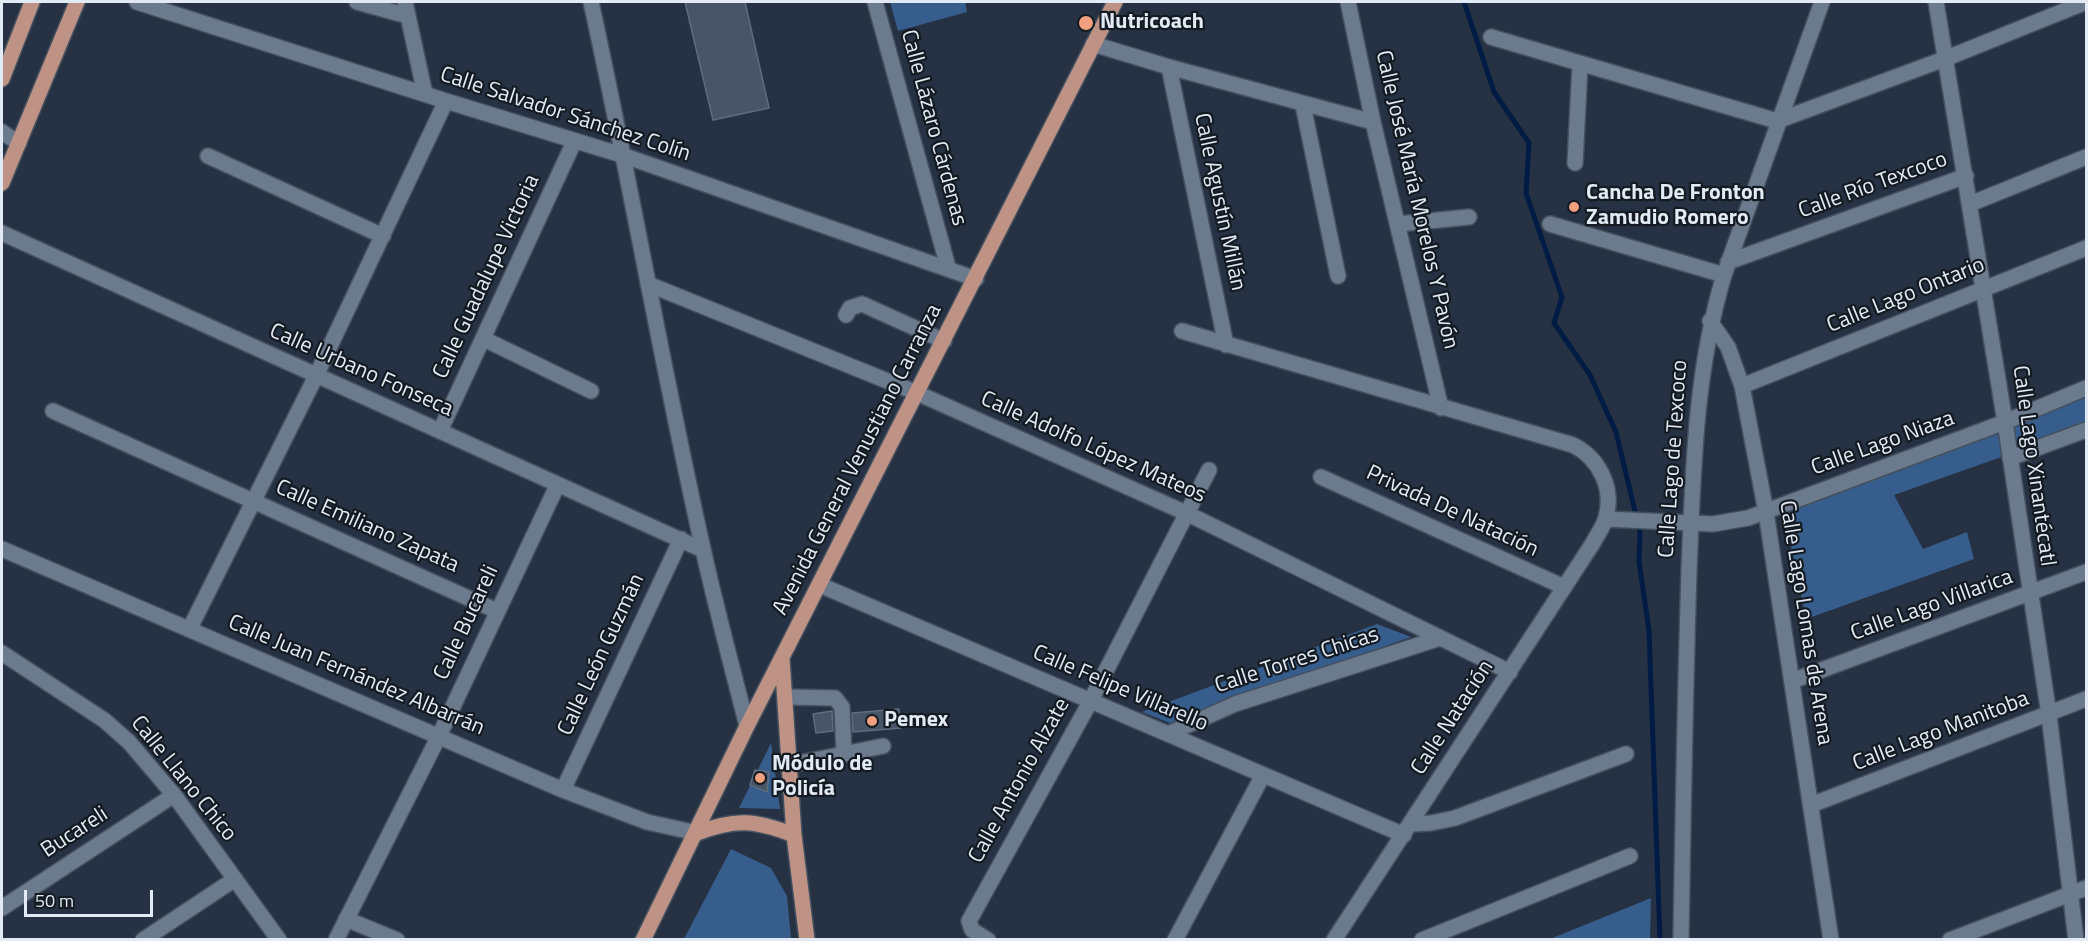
<!DOCTYPE html>
<meta charset="utf-8">
<style>
body{margin:0}
#map{position:relative;width:2088px;height:941px;overflow:hidden;background:#263243;font-family:"Titillium Web",sans-serif}
canvas{display:block}
.frame{position:absolute;inset:0;border:3px solid #e2ebf5;pointer-events:none}
.scale{position:absolute;left:24px;top:890px;width:129px;height:27px;box-sizing:border-box;border:3px solid #e2ebf5;border-top:0;padding-left:8px;font-size:18px;line-height:21px;white-space:nowrap;color:#e2ebf5;-webkit-text-stroke:4px #141a21;paint-order:stroke}
</style>
<div id="map">
<canvas width="2088" height="941"></canvas>
<div class="frame"></div>
<div class="scale">50 m</div>
</div>
<script>
const ctx = document.querySelector('canvas').getContext('2d');
ctx.lineJoin = 'round';
function paint(path, color) { ctx.fillStyle = color; ctx.fill(path, 'evenodd'); }
function strokePath(path, color, width, dash) { ctx.strokeStyle = color; ctx.lineWidth = width; ctx.lineCap = dash ? 'butt' : 'round'; ctx.setLineDash(dash || []); ctx.stroke(path); }
function label(font, color, halo, rows, align = 'center') {
  ctx.font = font + ' "Titillium Web",sans-serif'; ctx.lineWidth = 4.5; ctx.setLineDash([]); ctx.textBaseline = 'middle'; ctx.strokeStyle = halo; ctx.fillStyle = color; for (const [text, x, y, turn = 0] of rows) {
    ctx.save(); ctx.translate(x, y); ctx.rotate((+turn || 0) * Math.PI / 180); ctx.textAlign = isNaN(turn) ? turn : align; if (halo) ctx.strokeText(text, 0, 0); ctx.fillText(text, 0, 0); ctx.restore();
  }
}
const green = new Path2D(`
 M890,2H965L967,12L898,31Z
 M2086,395V427L1894,495L1923,549L1967,532L1974,559L1806,619L1784,512Z
 M1377,624L1411,637L1170,723L1142,712Z
 M771,743L780,809L739,808Z
 M731,849L771,868L787,896L791,939H684Z
 M1651,898L1650,939H1550Z`);
const stream = new Path2D(`
 M1464,2L1494,92L1529,143L1526,193L1562,297L1554,323L1590,375L1616,432L1640,532L1639,562L1649,630L1660,940`);
const building = new Path2D(`
 M685,2H745L769,108L713,120Z
 M899,709L901,728L853,732L852,713Z
 M832,711L833,731L816,733L813,714Z
 M755,770L769,772L767,792L750,785Z`);
const minor = new Path2D(`
 M137,2L446,101L625,156L976,279
 M357,2L408,16
 M405,2L425,94
 M591,2C631,184 662,367 703,549C716,608 732,667 747,726
 M875,2L948,267
 M1348,2L1373,122L1441,408
 M1936,2L2005,422L2049,715L2076,940
 M1491,37L1777,121L1947,58L2086,2
 M1093,44L1169,67L1373,122
 M1169,67L1226,345
 M1303,105L1338,276
 M2,132L19,143
 M208,156L383,236
 M1575,163L1580,65
 M1970,204L2086,157
 M1398,224L1469,217
 M1550,224L1724,275
 M2,233L703,550
 M1728,262L1966,176
 M648,284L917,393L1186,513L1510,672
 M846,315L850,308L862,304L944,341
 M1710,321L1728,347L1742,386L1766,512L1831,940
 M1182,331L1573,445C1599,458 1614,488 1606,517C1604,526 1597,535 1593,543L1334,940
 M484,339L591,391
 M1742,386L2086,248
 M53,411L497,611
 M440,431L574,142
 M2010,458L2086,430
 M1321,477L1564,587
 M1606,519L1713,524L1748,518L2005,422L2086,388
 M2,549L563,790L647,822L697,833
 M820,585L1404,835
 M190,628L316,376L446,101
 M2,653L104,720L129,742L174,795L279,940
 M1792,681L2086,572
 M785,697L835,698L842,707L844,754L789,765
 M1170,733L1235,704L1440,638
 M844,754L883,746
 M563,790L681,539
 M1811,805L2086,699
 M1412,824L1431,823L1455,818L1626,754
 M2,908L174,795
 M346,919L397,940
 M143,940L235,879
 M336,940L439,736L557,486
 M988,940L972,930L969,921L1090,702L1209,470
 M1175,940L1263,775
 M1422,940L1630,856
 M1681,940C1683,817 1685,694 1689,572C1693,471 1695,372 1724,275L1822,2
 M1950,940L2086,888`);
const major = new Path2D(`
 M2,79L32,2
 M2,183L77,2
 M782,659L794,835L807,940
 M697,833C736,818 755,820 794,835
 M643,940L747,726L1115,2`);
const markers = [
 [1086,23,8,"#f2a07f"],
 [1574,207,6,"#f2a07f"],
 [872,721,6,"#f2a07f"],
 [760,778,6,"#f2a07f"]
];
const poiNames = [
 ["Nutricoach",1100,23],
 ["Cancha De Fronton",1586,194],
 ["Zamudio Romero",1586,219],
 ["Pemex",884,721],
 ["Módulo de",772,765],
 ["Policía",772,790]
];
const streetNames = [
 ["Calle Salvador Sánchez Colín",565,115,18],
 ["Calle Lázaro Cárdenas",933,128,75],
 ["Calle Río Texcoco",1873,186,-20],
 ["Calle José María Morelos Y Pavón",1416,200,77],
 ["Calle Agustín Millán",1219,202,78],
 ["Calle Guadalupe Victoria",487,277,-65],
 ["Calle Lago Ontario",1906,296,-22],
 ["Calle Urbano Fonseca",361,371,24],
 ["Calle Lago Niaza",1883,444,-20],
 ["Calle Adolfo López Mateos",1093,448,24],
 ["Calle Lago de Texcoco",1674,459,-86],
 ["Avenida General Venustiano Carranza",858,460,-63],
 ["Calle Lago Xinantécatl",2033,466,82],
 ["Privada De Natación",1452,512,25],
 ["Calle Emiliano Zapata",367,527,24],
 ["Calle Lago Villarica",1932,606,-20],
 ["Calle Bucareli",467,623,-65],
 ["Calle Lago Lomas de Arena",1805,623,81],
 ["Calle León Guzmán",602,655,-65],
 ["Calle Torres Chicas",1297,661,-18],
 ["Calle Juan Fernández Albarrán",356,676,23],
 ["Calle Felipe Villarello",1120,689,23],
 ["Calle Natación",1453,718,-57],
 ["Calle Lago Manitoba",1941,732,-21],
 ["Calle Llano Chico",183,779,51],
 ["Calle Antonio Alzate",1020,781,-61],
 ["Bucareli",75,833,-33]
];
paint(green, '#375d8d');
strokePath(stream, '#001c45', 5);
paint(building, '#475566');
strokePath(building, '#5e6c7f', 1.5);
strokePath(minor, '#45505e', 18);
strokePath(major, '#45505e', 18);
strokePath(minor, '#6b7a8d', 15);
strokePath(major, '#be9386', 15);
for (const [x, y, r, color] of markers) { const dot = new Path2D(); dot.arc(x, y, r, 0, 2 * Math.PI); ctx.fillStyle = color; ctx.fill(dot); strokePath(dot, '#141a21', 2); }
label('bold 22px', '#e2ebf5', '#141a21', poiNames, 'left');
label('22px', '#e2ebf5', '#141a21', streetNames);
</script>
